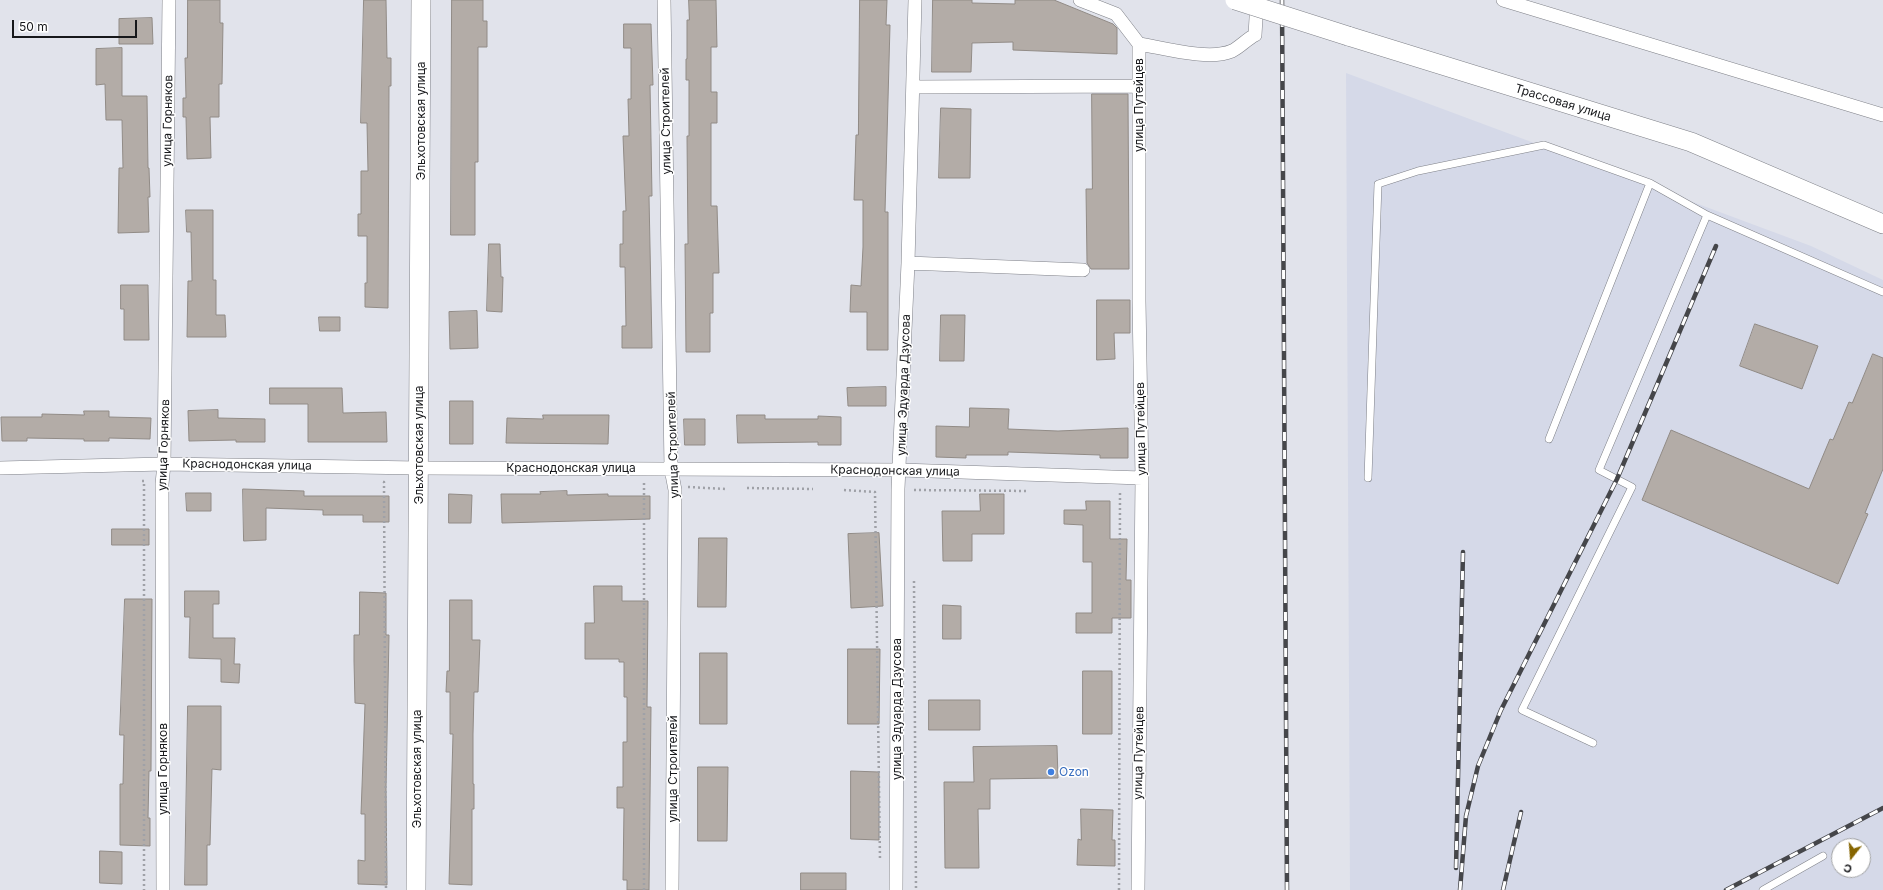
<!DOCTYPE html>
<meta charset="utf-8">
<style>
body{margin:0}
#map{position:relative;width:1883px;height:890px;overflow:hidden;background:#e1e3eb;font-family:Inter,sans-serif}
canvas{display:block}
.north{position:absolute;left:1831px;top:838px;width:40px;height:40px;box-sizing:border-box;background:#fff;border:1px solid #a2a3a4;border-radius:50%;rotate:197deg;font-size:11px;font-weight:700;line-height:16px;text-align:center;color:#17181b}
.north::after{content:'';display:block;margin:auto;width:14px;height:18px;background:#866500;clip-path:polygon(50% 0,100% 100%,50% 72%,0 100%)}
.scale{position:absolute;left:12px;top:20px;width:125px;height:18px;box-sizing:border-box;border:2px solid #17181b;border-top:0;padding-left:5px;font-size:12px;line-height:14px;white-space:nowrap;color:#17181b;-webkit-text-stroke:3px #fff;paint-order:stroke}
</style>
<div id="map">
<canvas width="1883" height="890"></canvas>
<div class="north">С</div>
<div class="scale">50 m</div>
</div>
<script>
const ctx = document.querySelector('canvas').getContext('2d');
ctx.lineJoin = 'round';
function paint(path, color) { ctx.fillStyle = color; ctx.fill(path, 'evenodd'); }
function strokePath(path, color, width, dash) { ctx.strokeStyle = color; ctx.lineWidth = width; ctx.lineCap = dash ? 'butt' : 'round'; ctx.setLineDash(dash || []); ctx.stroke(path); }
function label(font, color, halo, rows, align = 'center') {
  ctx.font = font + ' Inter,sans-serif'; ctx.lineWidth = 3; ctx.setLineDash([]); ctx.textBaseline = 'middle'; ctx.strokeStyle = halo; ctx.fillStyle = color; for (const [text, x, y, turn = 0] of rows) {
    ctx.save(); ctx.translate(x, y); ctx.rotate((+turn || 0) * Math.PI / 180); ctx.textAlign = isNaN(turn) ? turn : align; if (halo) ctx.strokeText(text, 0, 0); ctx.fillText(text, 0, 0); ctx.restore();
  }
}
const built = new Path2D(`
 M1346,73L1811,246L1883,280V890H1350ZM1839,846H1863V870H1839Z`);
const building = new Path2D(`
 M188,0H220V23H223L222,84H219V117H210L211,158L187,159L186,117H183V98H186L185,58H187Z
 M364,0H386L387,58H391V86H389L388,308L365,307V283H367V236H358V214H361V171H368L367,123H361Z
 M452,0H483V21H487V47H478V162H475V235H451Z
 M689,0H716L717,47H711V92H717V123H711V206H717L719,273H713V313H710V352H686L685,244H688L687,136H689V80H686V59H687V20H689Z
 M860,0H887L886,25H890L885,212H888V350H867V312H850L851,285L861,286L863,247V200H854L856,135H858Z
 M933,0H972V3L1015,4V0H1054L1113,24L1117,28V54L1013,50V42L972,43L971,72H932Z
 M152,18L153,44H119V19Z
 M624,24H651L653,85H650L652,196H649L652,348H622V326H626L625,267H620V244H623V211H626L623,136H629L628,99H631V48H624Z
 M122,48V96H147L148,168H149L150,197H148L149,232L118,233L119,168H123L122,120H106L105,84L96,85V49Z
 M1092,94H1128L1129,269H1091L1087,263L1086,189H1092Z
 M941,108L971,109L970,178H939Z
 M186,210H213V280H216V315H225L226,337H187L188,281H192L191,232H187Z
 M489,244H500L501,277H503L502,312L487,311Z
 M121,285H148L149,340H124V309H121Z
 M1097,300H1130V333H1114L1115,359L1097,360Z
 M477,311L478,348L450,349L449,312Z
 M941,315H965L964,361H940Z
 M319,317H340V331H320Z
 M1755,324L1818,346L1802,389L1740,366Z
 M1873,354L1883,358V469L1865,513L1868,514L1838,584L1642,500L1671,430L1809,489L1830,439L1833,440L1849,402L1852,403Z
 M886,387V406H848L847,388Z
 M270,388H342L343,413L386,412L387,442H308V404H270Z
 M450,401H473V444H450Z
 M970,408L1009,409L1008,429L1058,431L1128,428V458H1100V455L1008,452V455H966V458L936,457V426L969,427Z
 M218,410V418L265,419V442H236V440L189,441L188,411Z
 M84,411H109V417L151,418L150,439L109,438V441H84V439L27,438V441H2L1,417H42V414L84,415Z
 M543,415H609L608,444L506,443L507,418L543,419Z
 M737,415H765V419H818V416L841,417V445H818V442L738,443Z
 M684,419H705V445H685Z
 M243,489L304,491V496H389V522H363V515H323V510L266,508V540L244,541Z
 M567,491V495L608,494V496H650V519L502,523L501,494H541L540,492Z
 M186,493H211V511H187Z
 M449,494L472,495L471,523H449Z
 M980,494H1004V534H972V561H943L942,511H980Z
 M1086,501H1110V539H1127L1126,580H1131V618H1112V633H1076V613H1092V562H1083V525L1064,524V510H1086Z
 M112,529H149V545H112Z
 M879,533L883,606L851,608L848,534Z
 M699,538H727L726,607H698Z
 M594,586H622V601H648L647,707H651L649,890H627V880H623L624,808H617V787H623V742H627V697H624V662H619V659H585V623H594Z
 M185,591H219V604H213V638H235L234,664H240L239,683L221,682V659L189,658L190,617H185Z
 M360,592L386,593V635H389L386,788L387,885L358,884V860L365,861V814H361L365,704L355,703L354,661V635H359Z
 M125,599H152L151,771H149L148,818H150V846L120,845V784H123L124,735H120Z
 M450,600H472V640H480L478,692H474L473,734V784H474V809H472V885L449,884L453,734H450V692H446L447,671H449Z
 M943,605L961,606V639H943Z
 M848,649H880L879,724H848Z
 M700,653H727V724H700Z
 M1083,671H1112V734H1083Z
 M929,700H980V730H929Z
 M188,706H221V770L212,769L210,845H207V885H185Z
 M1057,746L1058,778L990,779V809H978L979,868H945L944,782H974L973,747Z
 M698,767H728L727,841H698Z
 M851,771L879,772V840L851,839Z
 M1081,809L1113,810L1112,840H1115V866L1077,865L1078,839L1081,840Z
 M100,851L122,852V884L100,883Z
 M801,873H846V890H801Z`);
const path = new Path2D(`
 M142,481H144V890
 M383,482H384L386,890
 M644,483V890
 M688,487L726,489
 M747,488L813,489
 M844,490L875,492L880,860
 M914,490L1029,491
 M914,581L916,890
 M1119,890L1120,492`);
const lane = new Path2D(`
 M1549,439L1650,183L1707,215L1883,292
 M1368,478L1378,184L1418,171L1544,145L1650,183
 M1593,743L1522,710L1632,487L1599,470L1707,215
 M1763,890L1823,856`);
const street = new Path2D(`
 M664,0L671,469L675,490L672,890
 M1080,0L1116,14L1139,44V301L1142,478L1138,890
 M1503,0L1883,115
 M1139,44C1164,48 1209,61 1232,51C1240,47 1247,39 1255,35L1257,1
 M914,87L1139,86
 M908,263L1083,270
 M0,468L164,464L419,468L901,470L1142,478
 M163,890L162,484L164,464L169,0
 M896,890L898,489L908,263L915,0`);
const secondary = new Path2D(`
 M1348,36L1691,142L1883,224
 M416,890L421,0`);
const rail = new Path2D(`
 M1282,0L1287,890
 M1456,868L1463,552
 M1460,890L1466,816L1478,766L1501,710L1617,479L1716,246
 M1503,890L1521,812
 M1726,890L1883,808`);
const secondaryBridge = new Path2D(`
 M1235,0L1348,36`);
const markers = [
 [1051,772,4,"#3f7fe0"]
];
const streetNames = [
 ["Трассовая улица",1563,103,17],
 ["улица Путейцев",1139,105,-90],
 ["улица Горняков",168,121,-89],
 ["Эльхотовская улица",421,121,-90],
 ["улица Строителей",666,121,-91],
 ["улица Эдуарда Дзусова",904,385,-88],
 ["улица Путейцев",1141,429,-91],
 ["улица Горняков",164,445,-88],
 ["Эльхотовская улица",419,445,-90],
 ["улица Строителей",673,445,-92],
 ["Краснодонская улица",247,465,1],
 ["Краснодонская улица",571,468],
 ["Краснодонская улица",895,471,1],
 ["улица Эдуарда Дзусова",897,709,-90],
 ["улица Путейцев",1139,753,-89],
 ["улица Горняков",163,769,-90],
 ["Эльхотовская улица",417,769,-90],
 ["улица Строителей",673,769,-90]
];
const shopNames = [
 ["Ozon",1059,772]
];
paint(built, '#d5d9e8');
paint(building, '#b3aca7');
strokePath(building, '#918b86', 1);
strokePath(lane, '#7f8188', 8);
strokePath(street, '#7f8188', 14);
strokePath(secondary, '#7f8188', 20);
strokePath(path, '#9fa1a7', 2.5, [2, 3]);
strokePath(lane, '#fff', 7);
strokePath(street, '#fff', 13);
strokePath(secondary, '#fff', 19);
strokePath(rail, '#45464a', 4.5);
strokePath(rail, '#fff', 3, [9]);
strokePath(secondaryBridge, '#7f8188', 20, []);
strokePath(secondaryBridge, '#fff', 19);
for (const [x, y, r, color] of markers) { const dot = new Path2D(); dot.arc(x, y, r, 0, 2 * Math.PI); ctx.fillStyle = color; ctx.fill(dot); strokePath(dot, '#fff', 1.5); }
label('12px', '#17181b', '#fff', streetNames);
label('12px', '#366cbe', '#fff', shopNames, 'left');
</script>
